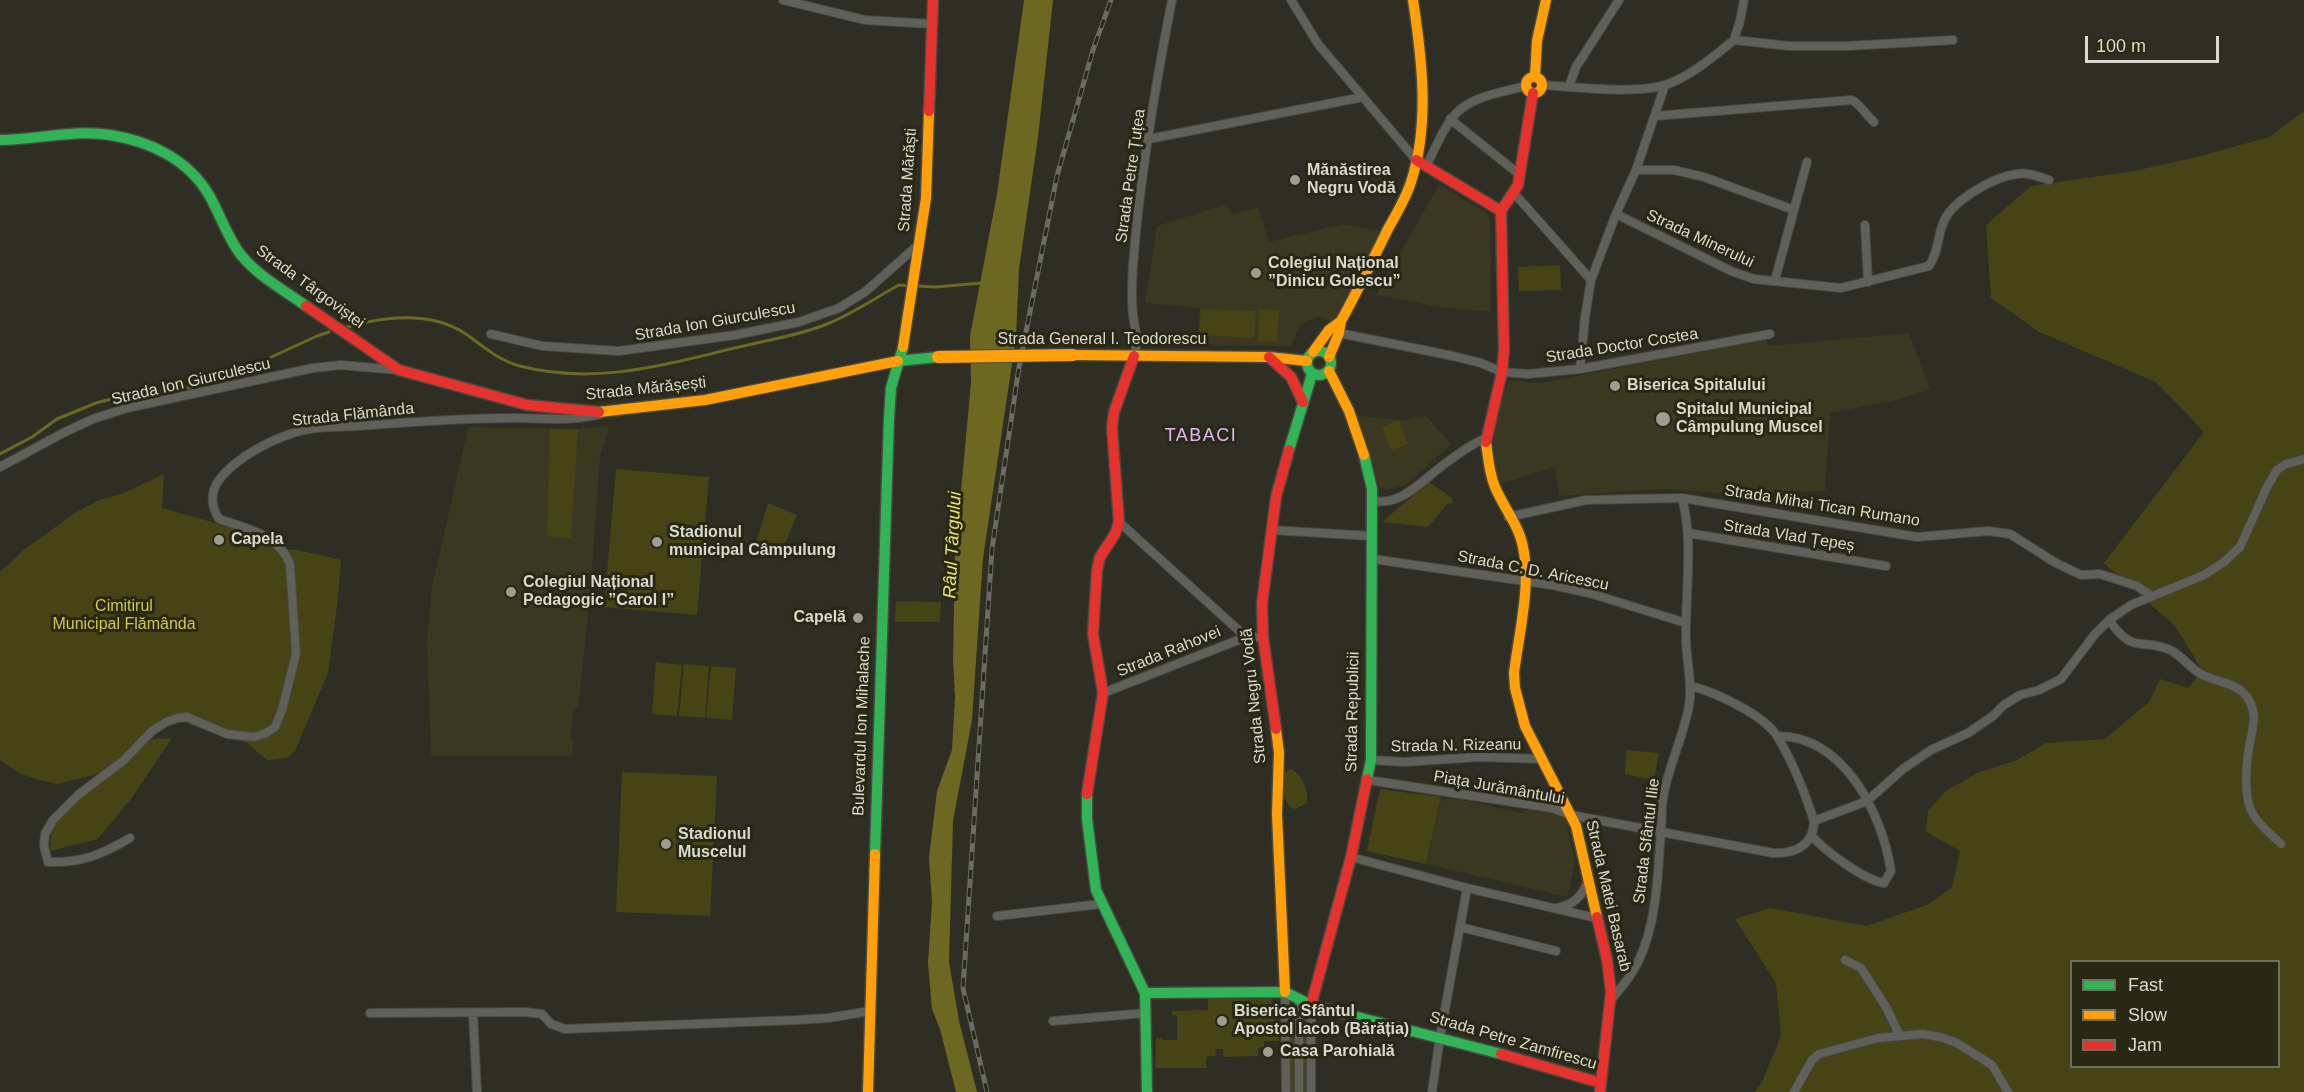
<!DOCTYPE html>
<meta charset="utf-8">
<style>
body{margin:0}
#map{position:relative;width:2304px;height:1092px;overflow:hidden;background:#2f2e24;font-family:Arial,sans-serif}
canvas{display:block}
.legend{position:absolute;left:2070px;top:960px;width:210px;height:108px;box-sizing:border-box;background:#292815;border:2px solid #6f6f5f;margin:0;padding:8px 10px;list-style:none;font-size:18px;color:#d9d9cd}
.legend li{display:flex;align-items:center;gap:12px;height:30px}
.legend b{width:30px;border:2px solid #6f6f5f}
.scale{position:absolute;left:2085px;top:36px;width:134px;height:27px;box-sizing:border-box;border:3px solid #d9d9cd;border-top:0;padding-left:8px;font-size:18px;line-height:21px;white-space:nowrap;color:#d9d9cd;-webkit-text-stroke:4px #292815;paint-order:stroke}
</style>
<div id="map">
<canvas width="2304" height="1092"></canvas>
<ul class="legend">
<li><b style="height:8px;background:#30b455"></b>Fast</li>
<li><b style="height:8px;background:#ff9f0a"></b>Slow</li>
<li><b style="height:8px;background:#e5322d"></b>Jam</li>
</ul>
<div class="scale">100 m</div>
</div>
<script>
const ctx = document.querySelector('canvas').getContext('2d');
ctx.lineJoin = 'round';
function paint(path, color) { ctx.fillStyle = color; ctx.fill(path, 'evenodd'); }
function strokePath(path, color, width, dash) { ctx.strokeStyle = color; ctx.lineWidth = width; ctx.lineCap = dash ? 'butt' : 'round'; ctx.setLineDash(dash || []); ctx.stroke(path); }
function label(font, color, halo, rows, align = 'center') {
  ctx.font = font + ' Arial,sans-serif'; ctx.lineWidth = 6; ctx.setLineDash([]); ctx.textBaseline = 'middle'; ctx.strokeStyle = halo; ctx.fillStyle = color; for (const [text, x, y, turn = 0] of rows) {
    ctx.save(); ctx.translate(x, y); ctx.rotate((+turn || 0) * Math.PI / 180); ctx.textAlign = isNaN(turn) ? turn : align; if (halo) ctx.strokeText(text, 0, 0); ctx.fillText(text, 0, 0); ctx.restore();
  }
}
const built = new Path2D(`
 M1439,185L1487,213L1490,220L1491,312L1440,307L1376,295Z
 M1226,204L1232,214L1258,207L1269,242L1342,224L1384,232L1335,324L1318,316L1300,325L1291,346L1197,345L1200,308L1145,303L1157,226Z
 M1909,333L1930,390L1896,400L1830,413L1825,491L1719,493L1660,489L1559,496L1555,467L1497,485L1493,434L1508,380L1541,383L1766,339L1768,346Z
 M1352,415L1407,421L1412,417L1426,416L1451,444L1406,485L1387,490L1379,486Z
 M609,426L600,457L590,597L578,708L573,710L571,737L573,742L572,756H431L427,640L432,587L468,427L580,429Z
 M1454,798L1521,813L1531,808L1562,815L1566,820L1575,864L1567,897L1426,864L1441,800Z`);
const green = new Path2D(`
 M2304,111V1092H1755L1762,1082L1781,1036L1776,983L1735,919L1770,908L1867,926L1929,904L1952,887L1960,851L1926,832L1928,811L1946,791L1977,773L2017,760L2046,743L2105,739L2149,702L2160,679L2189,688L2202,670L2175,626L2104,563L2204,432L2156,382L2039,332L1991,298L1986,225L2031,186L2134,171L2201,156L2269,137ZM2072,962H2278V1066H2072Z
 M1560,265L1561,290L1519,291L1518,267Z
 M1201,309L1256,311L1254,338L1199,335Z
 M1259,309L1279,310L1277,342L1258,341Z
 M1399,420L1408,444L1391,450L1382,427Z
 M550,429L578,430L571,539L547,536Z
 M616,469L709,477L697,615L604,607Z
 M164,474L162,508L237,529L272,547L284,550H298L341,560L338,598L328,673L295,751L287,758L267,760L247,743L190,725L187,715L146,733L106,770L93,775L58,784L39,780L19,773L0,760V572L26,548L75,513L99,500L124,493Z
 M1429,482L1452,498L1453,503L1447,504L1428,527L1382,522Z
 M768,503L797,515L781,553L755,546Z
 M896,601L941,602L940,622H895Z
 M656,662L682,665L677,716L652,714Z
 M684,664L709,666L705,718L679,716Z
 M711,666L736,668L732,720L706,718Z
 M172,738L130,800L98,839L50,851L52,828L62,813L152,739Z
 M1626,750L1659,753L1654,780L1625,774Z
 M1291,769C1302,774 1309,791 1307,803L1295,809C1280,804 1284,786 1284,773Z
 M622,772L717,776L710,916L616,912Z
 M1380,789L1441,797L1426,864L1367,851Z
 M1271,995L1272,1009H1278L1279,1041H1264V1047L1258,1048V1056L1223,1057V1049H1215L1216,1056H1207V1059L1205,1060L1207,1068H1155L1156,1038H1162L1163,1040H1177V1016L1172,1015V1011L1208,1010V996Z
 M1287,1008L1310,1010L1308,1092H1287Z`);
const water = new Path2D(`
 M1024,0H1053L1038,137L1019,269L1016,337L983,558L972,720L953,821L949,962L959,1021L977,1092H956L940,1029L932,1009L928,963L932,902L929,858L937,791L952,750L955,697L953,660L955,556L971,383L970,336L997,194Z`);
const stream = new Path2D(`
 M916,286L936,287L981,283
 M347,327C386,316 431,311 466,334C484,347 498,360 520,366C596,386 667,364 739,347C768,340 801,335 827,324C852,314 875,298 899,285L910,286
 M0,454L32,437L57,419L96,403L123,396L193,387L228,377L317,336L329,332`);
const street = new Path2D(`
 M783,0L865,20L933,24
 M1291,0L1318,44L1416,160
 M1734,40L1740,21L1744,0
 M1542,85C1575,87 1637,95 1668,84C1692,75 1713,57 1734,40L1789,46H1847L1953,40
 M1569,86L1576,67L1619,0
 M1655,116L1852,100C1861,105 1866,115 1874,122
 M1450,119L1520,175
 M1149,139L1363,97
 M1426,167C1456,103 1457,102 1526,86
 M1636,170H1674L1704,177L1794,210
 M1514,193L1591,280
 M1616,214L1731,271L1754,279L1841,288L1929,266C1939,252 1937,236 1944,221C1954,199 1994,177 2017,174C2027,172 2040,177 2049,180
 M1865,225L1868,282
 M1775,280L1807,162
 M1339,333L1453,356L1481,363L1502,372L1528,374L1580,369L1770,334
 M491,334L542,346L619,351L735,335L799,322L839,308L865,292L917,246
 M1134,356C1139,341 1135,330 1133,315C1131,298 1132,281 1133,265C1140,176 1155,87 1172,0
 M1580,369L1585,317L1591,280L1616,214L1636,170L1665,85
 M0,467L65,432L93,419L127,408L313,368L341,365L398,370
 M1373,501C1403,506 1423,479 1446,463C1459,453 1472,444 1486,438
 M1508,517L1586,500L1682,498L1917,537L1988,531L2010,534L2056,563L2081,575L2100,574L2137,586L2152,596
 M1119,522L1246,637H1263
 M1271,530L1372,536
 M1688,533L1886,566
 M1373,559L1552,585L1589,593L1686,623
 M2109,620C2135,657 2141,636 2172,651C2183,657 2190,668 2201,674C2217,683 2239,682 2249,700C2259,718 2250,736 2248,754C2246,769 2245,790 2249,805C2253,820 2270,833 2281,844
 M1103,693L1246,637
 M1777,736C1844,736 1882,813 1891,871L1884,883C1864,880 1825,851 1812,836
 M1371,760L1404,762L1479,757L1541,759
 M1368,780L1552,808L1571,815L1773,853C1795,854 1814,845 1814,821C1805,793 1793,762 1777,736C1764,715 1715,692 1691,686
 M1814,821L1867,801L1903,769L1931,750L1968,733L1993,716L2004,705L2020,695L2039,690L2061,679L2095,634L2109,620L2131,605L2204,575L2224,562L2240,547L2267,487L2277,470L2286,464L2304,459
 M130,838C101,855 82,863 48,862L44,846L45,834L53,820L78,795L123,761L152,731L166,722L178,718L187,717L227,734L254,737L266,733L275,727L282,710L296,654L290,564C279,535 246,528 219,519C209,503 211,487 224,474C241,456 267,442 290,434C311,426 337,427 359,426C410,422 462,418 514,418C543,418 572,422 601,414
 M1351,857L1467,888L1596,918
 M1557,908C1573,905 1584,895 1588,879
 M997,916L1101,904
 M1460,927L1556,951
 M1845,960L1861,968L1886,1007L1900,1036
 M1285,992L1286,1092
 M1299,998V1092
 M1610,1001C1621,988 1632,975 1639,960C1657,922 1658,872 1661,830C1662,820 1661,809 1663,798C1668,767 1683,738 1689,706C1693,683 1686,661 1686,638C1685,592 1694,543 1682,498
 M370,1013L525,1012L542,1014L551,1024L565,1029L797,1020L828,1018L870,1011
 M473,1013L477,1092
 M1053,1021L1146,1013
 M1311,1092V1005
 M1432,1092L1440,1037L1467,888
 M1794,1092L1812,1060L1819,1054L1878,1038L1923,1034L1940,1037L1957,1043L1992,1065L2008,1092`);
const fast = new Path2D(`
 M0,140C36,140 74,129 110,135C149,141 188,159 209,195C220,214 227,237 241,255C259,277 284,290 306,306
 M1307 363a12 12 0 1 1 24 0a12 12 0 1 1-24 0Z
 M898,361L938,357
 M1289,450L1312,374
 M1364,455L1372,489L1371,760L1367,779
 M1087,794V819L1096,890L1145,993L1147,1092
 M875,854L889,418L891,388L903,347
 M1145,993L1285,992L1311,1005L1501,1054`);
const slow = new Path2D(`
 M1535,77L1537,41L1546,0
 M1526 85a8 8 0 1 1 16 0a8 8 0 1 1-16 0Z
 M903,347L926,198L929,111
 M1313,352L1329,330L1341,321
 M1073,355L1269,357L1307,361
 M1329,357L1339,333L1341,321C1358,290 1373,259 1389,227C1397,213 1406,198 1411,182C1430,124 1422,59 1413,0
 M1329,371L1349,411L1364,455
 M599,412L705,400L898,361
 M1486,442C1488,457 1489,473 1495,487C1502,504 1514,519 1520,536C1534,576 1519,632 1514,673L1515,688L1525,726L1576,826L1597,917
 M1276,729L1279,753L1277,814L1285,992
 M868,1092L875,854`);
const jam = new Path2D(`
 M929,111L933,0
 M1416,160L1501,211
 M1501,211L1518,185L1533,93
 M306,306L399,370L527,405L599,412
 M1269,357L1291,377L1303,402
 M1486,442L1502,372L1504,349L1501,211
 M1276,729L1263,637L1262,604L1276,497L1289,450
 M1087,794L1103,693L1093,634L1097,570L1100,557L1115,534L1119,522L1112,428L1114,412L1134,356
 M1597,917L1607,960L1611,992L1600,1092
 M1311,1005L1351,857L1367,779
 M1501,1054L1601,1083`);
const rail = new Path2D(`
 M987,1092L963,988L992,549L1019,367L1057,176L1093,50L1111,0`);
const slowBridge = new Path2D(`
 M938,357L1073,355`);
const markers = [
 [1295,180,6,"#9e9d92"],
 [1256,273,6,"#9e9d92"],
 [1615,386,6,"#9e9d92"],
 [1663,419,8,"#9e9d92"],
 [219,540,6,"#9e9d92"],
 [657,542,6,"#9e9d92"],
 [511,592,6,"#9e9d92"],
 [858,618,6,"#9e9d92"],
 [666,844,6,"#9e9d92"],
 [1222,1021,6,"#9e9d92"],
 [1268,1052,6,"#9e9d92"]
];
const poiNames = [
 ["Mănăstirea",1307,171],
 ["Negru Vodă",1307,189],
 ["Colegiul Național",1268,264],
 ["”Dinicu Golescu”",1268,282],
 ["Biserica Spitalului",1627,386],
 ["Spitalul Municipal",1676,410],
 ["Câmpulung Muscel",1676,428],
 ["Stadionul",669,533],
 ["municipal Câmpulung",669,551],
 ["Capela",231,540],
 ["Colegiul Național",523,583],
 ["Pedagogic ”Carol I”",523,601],
 ["Capelă",846,618,"right"],
 ["Stadionul",678,835],
 ["Muscelul",678,853],
 ["Biserica Sfântul",1234,1012],
 ["Apostol Iacob (Bărăția)",1234,1030],
 ["Casa Parohială",1280,1052]
];
const streetNames = [
 ["Strada Petre Țuțea",1131,176,-82],
 ["Strada Mărăști",908,180,-86],
 ["Strada Minerului",1700,239,25],
 ["Strada Târgoviștei",310,287,36],
 ["Strada Ion Giurculescu",715,322,-10],
 ["Strada General I. Teodorescu",1102,340],
 ["Strada Doctor Costea",1622,346,-9],
 ["Strada Ion Giurculescu",191,382,-13],
 ["Strada Mărășești",646,389,-6],
 ["Strada Flămânda",353,415,-6],
 ["Strada Mihai Tican Rumano",1822,506,9],
 ["Strada Vlad Țepeș",1789,536,9],
 ["Strada C. D. Aricescu",1533,571,11],
 ["Strada Rahovei",1169,652,-22],
 ["Strada Negru Vodă",1254,696,-96],
 ["Strada Republicii",1353,712,-89],
 ["Bulevardul Ion Mihalache",862,726,-88],
 ["Strada N. Rizeanu",1456,746,-1],
 ["Piața Jurământului",1499,788,10],
 ["Strada Sfântul Ilie",1647,841,-83],
 ["Strada Matei Basarab",1608,896,77],
 ["Strada Petre Zamfirescu",1513,1041,16]
];
const parkNames = [
 ["Cimitirul",124,607],
 ["Municipal Flămânda",124,625]
];
const neighbourhoodNames = [
 ["TABACI",1201,436]
];
const waterNames = [
 ["Râul Târgului",953,545,-87]
];
paint(built, '#3a3821');
paint(green, '#464314');
paint(water, '#6d6821');
strokePath(stream, '#6d6821', 3);
strokePath(street, '#494940', 10);
strokePath(fast, '#494940', 13);
strokePath(slow, '#494940', 13);
strokePath(jam, '#494940', 13);
strokePath(street, '#60605b', 8);
strokePath(fast, '#30b455', 10);
strokePath(slow, '#ff9f0a', 10);
strokePath(jam, '#e5322d', 10);
strokePath(rail, '#6b6b66', 5);
strokePath(rail, '#292815', 3, [9]);
strokePath(slowBridge, '#494940', 14, []);
strokePath(slowBridge, '#ff9f0a', 12);
for (const [x, y, r, color] of markers) { const dot = new Path2D(); dot.arc(x, y, r, 0, 2 * Math.PI); ctx.fillStyle = color; ctx.fill(dot); strokePath(dot, '#292815', 2); }
label('bold 16px', '#d9d9cd', '#292815', poiNames, 'left');
label('16px', '#d9d9cd', '#292815', streetNames);
label('16px', '#d1c942', '#292815', parkNames);
ctx.letterSpacing = '1.5px';
label('18px', '#e2b5f5', '#292815', neighbourhoodNames);
ctx.letterSpacing = '0px';
label('italic 18px', '#ede563', '#292815', waterNames);
</script>
